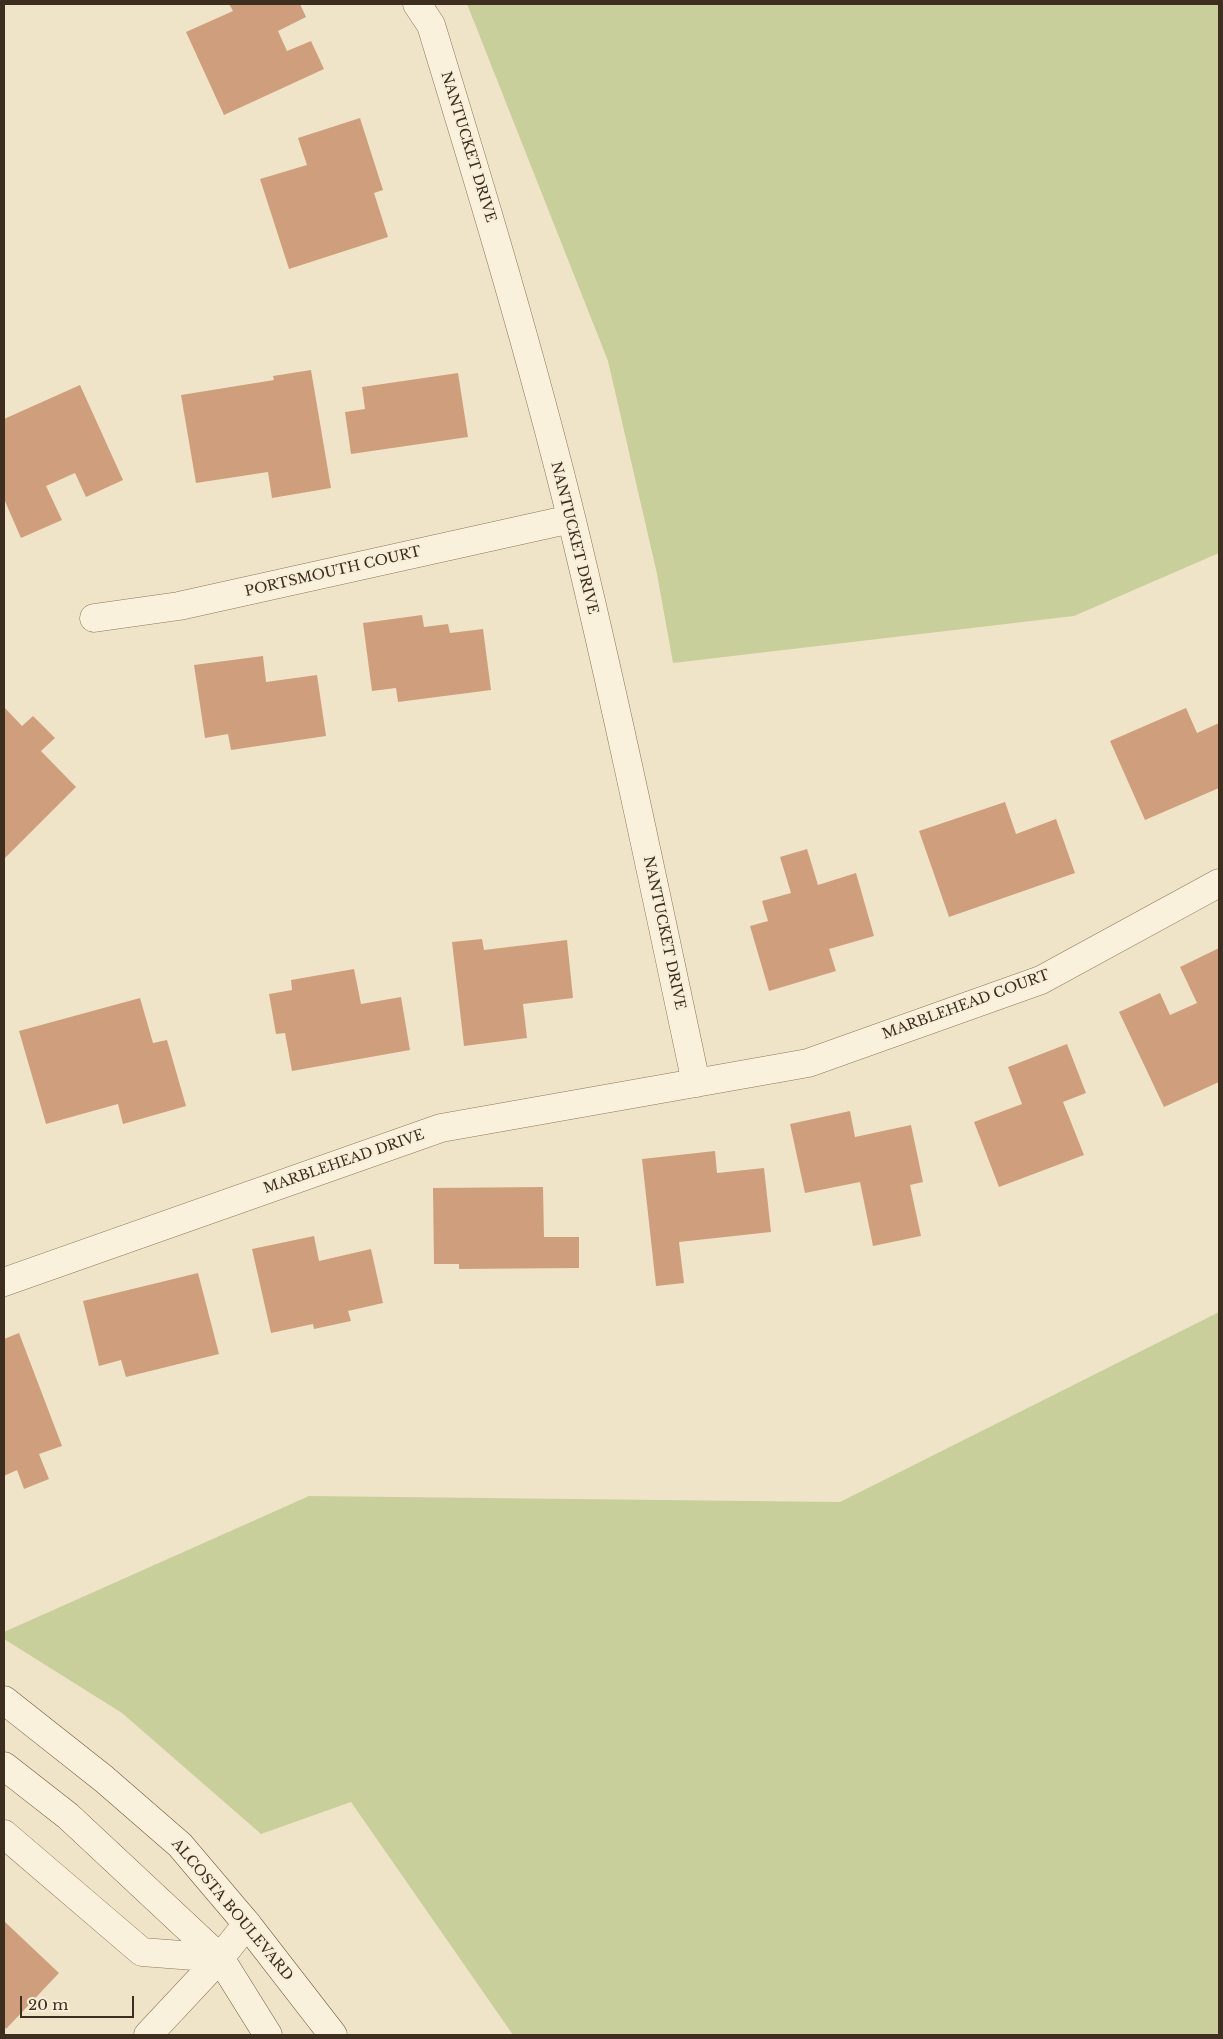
<!DOCTYPE html>
<style>
body{margin:0}
#map{position:relative;width:1223px;height:2039px;overflow:hidden;background:#f0e4c8;font-family:"Libre Baskerville",serif}
canvas{display:block}
.frame{position:absolute;inset:0;border:5px solid #3d2e20;pointer-events:none}
.scale{position:absolute;left:20px;top:1996px;width:114px;height:22px;box-sizing:border-box;border:2px solid #3d2e20;border-top:0;padding-left:6px;font-size:15px;line-height:18px;white-space:nowrap;color:#3d2e20;-webkit-text-stroke:4px #f7eed8;paint-order:stroke}
</style>
<div id="map">
<canvas width="1223" height="2039"></canvas>
<div class="frame"></div>
<div class="scale">20 m</div>
</div>
<script>
const ctx = document.querySelector('canvas').getContext('2d');
ctx.lineJoin = 'round';
function paint(path, color) { ctx.fillStyle = color; ctx.fill(path, 'evenodd'); }
function strokePath(path, color, width, dash) { ctx.strokeStyle = color; ctx.lineWidth = width; ctx.lineCap = dash ? 'butt' : 'round'; ctx.setLineDash(dash || []); ctx.stroke(path); }
function label(font, color, halo, rows, align = 'center') {
  ctx.font = font + ' "Libre Baskerville",serif'; ctx.lineWidth = 4; ctx.setLineDash([]); ctx.textBaseline = 'middle'; ctx.strokeStyle = halo; ctx.fillStyle = color; for (const [text, x, y, turn = 0] of rows) {
    ctx.save(); ctx.translate(x, y); ctx.rotate((+turn || 0) * Math.PI / 180); ctx.textAlign = isNaN(turn) ? turn : align; if (halo) ctx.strokeText(text, 0, 0); ctx.fillText(text, 0, 0); ctx.restore();
  }
}
const green = new Path2D(`
 M467,4H1219V553L1074,616L673,663L657,574L608,361Z
 M1219,1312V2035H513L351,1802L261,1834L122,1713L4,1639V1632L309,1496L840,1502Z`);
const building = new Path2D(`
 M229,4H300L306,17L278,31L287,51L311,41L324,69L224,115L186,32L233,11Z
 M360,118L383,190L374,193L388,237L289,269L260,179L307,165L298,138Z
 M311,370L331,488L272,498L268,472L196,483L181,395L274,380L273,376Z
 M458,373L468,437L351,454L345,412L365,409L362,387Z
 M80,385L123,480L86,497L75,473L46,486L62,520L21,538L4,499V419Z
 M422,615L424,627L448,624L450,633L483,629L491,690L398,702L396,688L372,691L363,623Z
 M263,656L266,682L317,675L326,736L231,750L228,734L205,738L194,665Z
 M4,707L22,726L33,716L55,738L41,751L76,787L5,858Z
 M1186,708L1197,733L1219,723V788L1145,820L1110,741Z
 M1005,802L1016,834L1056,819L1075,873L949,917L919,831Z
 M807,849L818,885L856,873L874,936L829,949L836,971L769,991L750,926L768,921L762,901L791,893L780,857Z
 M482,939L484,950L567,940L573,998L523,1004L527,1038L464,1046L452,942Z
 M1219,948V1082L1164,1107L1119,1012L1160,993L1170,1015L1197,1003L1180,967Z
 M354,969L361,1004L401,997L410,1050L292,1071L285,1033L276,1034L269,994L292,990L291,980Z
 M140,998L153,1043L167,1040L186,1106L123,1124L118,1104L46,1124L19,1031Z
 M1067,1044L1086,1093L1063,1102L1084,1155L999,1187L974,1122L1022,1104L1008,1067Z
 M850,1111L855,1137L911,1125L923,1182L910,1185L921,1236L873,1246L860,1182L805,1193L790,1124Z
 M715,1151L717,1173L764,1168L771,1232L679,1242L684,1283L656,1286L642,1159Z
 M543,1187L544,1237H579V1268L459,1269V1264H434L433,1188Z
 M314,1236L319,1261L371,1249L383,1303L348,1311L351,1321L314,1329L313,1324L271,1333L252,1249Z
 M198,1273L219,1354L126,1377L121,1360L99,1366L83,1301Z
 M19,1333L62,1446L39,1454L49,1479L24,1489L17,1470L4,1476V1339Z
 M4,1921L59,1973L6,2029L4,2026Z`);
const street = new Path2D(`
 M417,4L431,25C481,189 531,354 572,521C617,707 656,895 696,1083
 M94,618L179,606L571,519
 M4,1282L441,1128L808,1063L1041,980L1219,883
 M4,1834L142,1952L220,1958
 M148,2035L220,1958L247,1924`);
const secondary = new Path2D(`
 M4,1700L104,1779L180,1845L247,1924L333,2035
 M4,1766L68,1816L220,1958L268,2035`);
const streetNames = [
 ["NANTUCKET DRIVE",468,147,73],
 ["NANTUCKET DRIVE",574,538,76],
 ["PORTSMOUTH COURT",333,572,-13],
 ["NANTUCKET DRIVE",664,933,78],
 ["MARBLEHEAD COURT",966,1005,-20],
 ["MARBLEHEAD DRIVE",344,1162,-19],
 ["ALCOSTA BOULEVARD",232,1910,50]
];
paint(green, '#c9cf9b');
paint(building, '#cf9f7d');
strokePath(street, '#8d765c', 29);
strokePath(secondary, '#6f573f', 29);
strokePath(street, '#faf1dc', 28);
strokePath(secondary, '#faf1dc', 28);
label('14px', '#3d2e20', '#f7eed8', streetNames);
</script>
